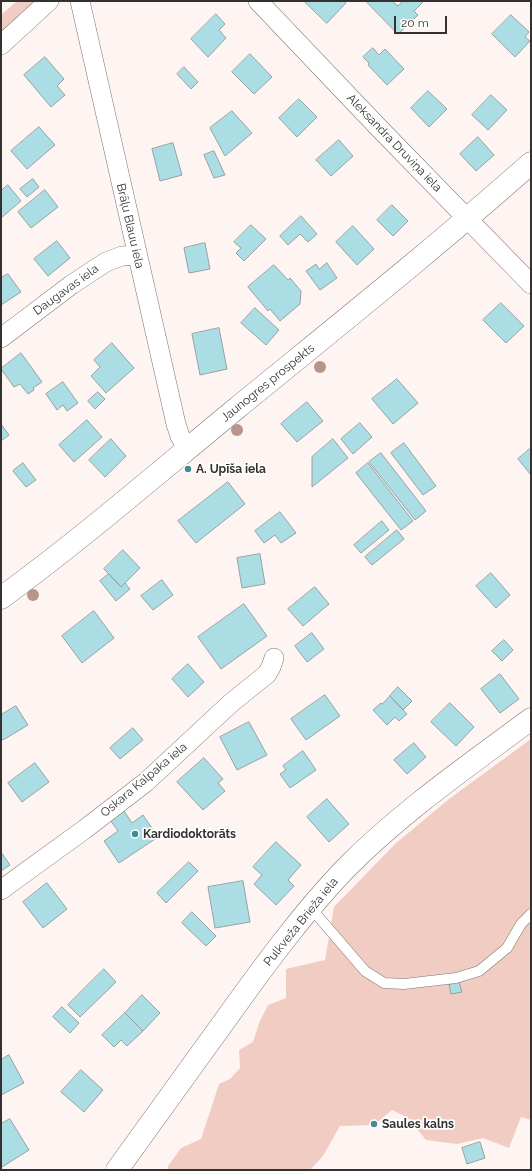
<!DOCTYPE html>
<meta charset="utf-8">
<style>
body{margin:0}
#map{position:relative;width:532px;height:1171px;overflow:hidden;background:#fef5f2;font-family:Raleway,sans-serif}
canvas{display:block}
.frame{position:absolute;inset:0;border:2px solid #343130;pointer-events:none}
.scale{position:absolute;left:394px;top:16px;width:53px;height:18px;box-sizing:border-box;border:2px solid #343130;border-top:0;padding-left:5px;font-size:12px;line-height:14px;white-space:nowrap;color:#343130;-webkit-text-stroke:3px #fff;paint-order:stroke}
</style>
<div id="map">
<canvas width="532" height="1171"></canvas>
<div class="frame"></div>
<div class="scale">20 m</div>
</div>
<script>
const ctx = document.querySelector('canvas').getContext('2d');
ctx.lineJoin = 'round';
function paint(path, color) { ctx.fillStyle = color; ctx.fill(path, 'evenodd'); }
function strokePath(path, color, width, dash) { ctx.strokeStyle = color; ctx.lineWidth = width; ctx.lineCap = dash ? 'butt' : 'round'; ctx.setLineDash(dash || []); ctx.stroke(path); }
function label(font, color, halo, rows, align = 'center') {
  ctx.font = font + ' Raleway,sans-serif'; ctx.lineWidth = 3.5; ctx.setLineDash([]); ctx.textBaseline = 'middle'; ctx.strokeStyle = halo; ctx.fillStyle = color; for (const [text, x, y, turn = 0] of rows) {
    ctx.save(); ctx.translate(x, y); ctx.rotate((+turn || 0) * Math.PI / 180); ctx.textAlign = isNaN(turn) ? turn : align; if (halo) ctx.strokeText(text, 0, 0); ctx.fillText(text, 0, 0); ctx.restore();
  }
}
const green = new Path2D(`
 M17,1H41L1,38V15Z
 M531,739V1120L521,1117L509,1148L483,1138L457,1144L426,1140L408,1118L392,1110L374,1125L340,1126L323,1156L310,1170H168V1166L181,1148L201,1139L219,1084L230,1079L240,1068L239,1050L253,1042L259,1023L268,1005L286,998V969L325,960L334,907L395,844L449,799Z`);
const building = new Path2D(`
 M304,1H344L346,3L327,23Z
 M366,1H392L398,6L403,1H424L414,11L418,15L398,34Z
 M216,14L225,24L219,30L226,38L208,57L191,39Z
 M511,15L529,32L525,37L530,41L515,57L492,34Z
 M373,48L379,55L385,49L404,69L387,85L368,65L369,63L363,57Z
 M250,54L272,77L254,94L232,72Z
 M45,57L64,79L57,86L65,95L51,107L24,75Z
 M184,67L198,82L191,89L177,74Z
 M428,91L447,109L429,127L411,108Z
 M491,95L507,110L488,130L472,115Z
 M299,99L317,117L297,137L279,118Z
 M232,111L252,133L225,156L210,128Z
 M39,127L55,145L27,169L11,151Z
 M478,137L494,155L476,171L460,154Z
 M339,140L353,156L331,176L316,160Z
 M173,143L182,175L160,181L152,149Z
 M214,151L225,175L214,178L204,155Z
 M33,179L39,187L27,197L20,189Z
 M8,185L21,201L1,218V191Z
 M45,190L58,207L31,228L18,212Z
 M392,205L408,221L393,236L377,220Z
 M301,216L317,234L308,242L300,234L288,245L280,236Z
 M251,225L266,239L244,261L236,253L241,248L234,242Z
 M353,226L374,249L357,265L336,242Z
 M57,241L70,258L48,276L34,259Z
 M205,243L210,269L189,273L184,248Z
 M327,263L337,278L320,290L306,271L316,264L319,269Z
 M274,265L288,280L290,278L301,291L300,304L280,321L270,309L268,311L248,287Z
 M8,274L21,292L1,305V278Z
 M501,303L524,326L506,343L483,320Z
 M255,308L279,330L266,345L241,323Z
 M219,328L227,369L200,375L192,334Z
 M112,343L134,368L106,393L91,376L100,367L94,360Z
 M21,353L42,382L33,388L34,390L28,394L20,384L14,387L1,369Z
 M397,379L418,403L393,424L372,399Z
 M63,382L78,403L67,411L63,405L57,410L46,394Z
 M98,392L105,399L95,409L88,401Z
 M307,402L323,421L297,442L281,424Z
 M87,420L102,437L74,462L59,445Z
 M360,423L372,437L353,454L341,439Z
 M1,424L9,435L1,441Z
 M111,439L126,456L105,477L89,460Z
 M333,439L348,458L312,487V457Z
 M404,443L436,486L423,495L391,453Z
 M531,448V475L518,459Z
 M381,453L426,511L415,520L369,462Z
 M23,463L36,480L26,487L13,471Z
 M368,463L413,521L401,530L356,473Z
 M228,482L245,504L196,543L178,521Z
 M280,512L296,533L281,543L275,535L264,543L255,531Z
 M382,521L389,530L361,553L354,545Z
 M397,530L404,539L372,565L365,557Z
 M123,550L140,568L121,587L104,569Z
 M260,554L265,584L242,588L237,558Z
 M491,573L510,595L496,608L476,586Z
 M109,574L121,587L125,583L130,589L116,601L100,581Z
 M162,580L173,595L153,610L141,596Z
 M315,587L329,604L303,626L288,609Z
 M244,604L267,636L221,669L198,637Z
 M94,611L114,638L82,663L62,636Z
 M312,633L324,649L307,662L295,646Z
 M504,640L513,650L502,661L492,651Z
 M188,664L204,682L188,697L172,679Z
 M500,674L519,699L500,713L481,689Z
 M398,687L412,701L403,710L390,696Z
 M325,695L340,716L306,740L291,719Z
 M390,696L407,714L399,721L395,717L387,725L373,710L381,703L382,704Z
 M450,703L474,727L456,746L431,722Z
 M16,706L28,725L3,740L1,738V715Z
 M249,722L267,755L237,770L220,737Z
 M133,728L143,740L120,759L110,748Z
 M414,743L426,757L407,774L394,760Z
 M303,751L316,770L290,788L280,774L286,770L283,766Z
 M204,758L223,779L218,783L225,791L203,810L177,782Z
 M35,763L49,782L22,802L8,783Z
 M327,799L349,824L329,842L307,817Z
 M124,811L132,823L143,815L158,837L119,863L104,841L118,831L110,820Z
 M276,842L301,865L288,880L294,886L276,905L254,884L262,875L253,867Z
 M1,852L10,865L1,871Z
 M189,862L198,871L166,903L157,893Z
 M243,881L250,922L215,928L208,887Z
 M47,883L67,909L43,928L23,902Z
 M192,912L216,936L206,946L182,923Z
 M104,969L116,982L80,1017L68,1005Z
 M459,982L462,992L451,994L449,985Z
 M142,995L160,1013L143,1031L125,1013Z
 M62,1007L79,1023L70,1033L53,1017Z
 M125,1013L143,1031L127,1046L121,1040L114,1047L102,1035Z
 M9,1055L24,1083L1,1095V1060Z
 M81,1070L103,1090L84,1112L61,1092Z
 M10,1119L29,1150L2,1167L1,1164V1124Z
 M480,1142L485,1158L467,1164L462,1148Z`);
const service = new Path2D(`
 M310,907L365,971L384,983L404,984L456,978L479,971L507,948L521,924L531,914`);
const minor = new Path2D(`
 M80,1L176,424L180,436L187,449
 M258,1L378,127L531,284
 M1,45L49,1
 M1,338L71,285L106,262L122,256L137,255
 M1,890L85,829L146,782L231,703L267,674L271,667L274,658`);
const tertiary = new Path2D(`
 M1,598C83,538 159,472 237,408C336,327 435,248 531,163
 M117,1170C155,1118 193,1065 231,1012C267,962 303,913 345,869C401,812 468,766 531,719`);
const trees = [
 [320,367],
 [237,430],
 [33,595]
];
const markers = [
 [188,469,4,"#448a94"],
 [135,834,4,"#448a94"],
 [374,1124,4,"#448a94"]
];
const streetNames = [
 ["Aleksandra Druviņa iela",394,143,46],
 ["Brāļu Blauu iela",130,226,77],
 ["Daugavas iela",66,290,-36],
 ["Jaunogres prospekts",268,383,-39],
 ["Oskara Kalpaka iela",144,780,-40],
 ["Pulkveža Brieža iela",301,922,-51]
];
const poiNames = [
 ["A. Upīša iela",196,469],
 ["Kardiodoktorāts",143,834],
 ["Saules kalns",382,1124]
];
paint(green, '#f0ccc3');
paint(building, '#aadde4');
strokePath(building, '#97a1a2', 1);
strokePath(service, '#7d7573', 11);
strokePath(minor, '#7d7573', 20);
strokePath(tertiary, '#7d7573', 23);
strokePath(service, '#fff', 10);
strokePath(minor, '#fff', 19);
strokePath(tertiary, '#fff', 22);
ctx.fillStyle = '#b8948b';
for (const [x, y] of trees) { ctx.beginPath(); ctx.arc(x, y, 6, 0, 2 * Math.PI); ctx.fill(); }
for (const [x, y, r, color] of markers) { const dot = new Path2D(); dot.arc(x, y, r, 0, 2 * Math.PI); ctx.fillStyle = color; ctx.fill(dot); strokePath(dot, '#fff', 1.5); }
label('12px', '#343130', '#fff', streetNames);
label('bold 12px', '#343130', '#fff', poiNames, 'left');
</script>
